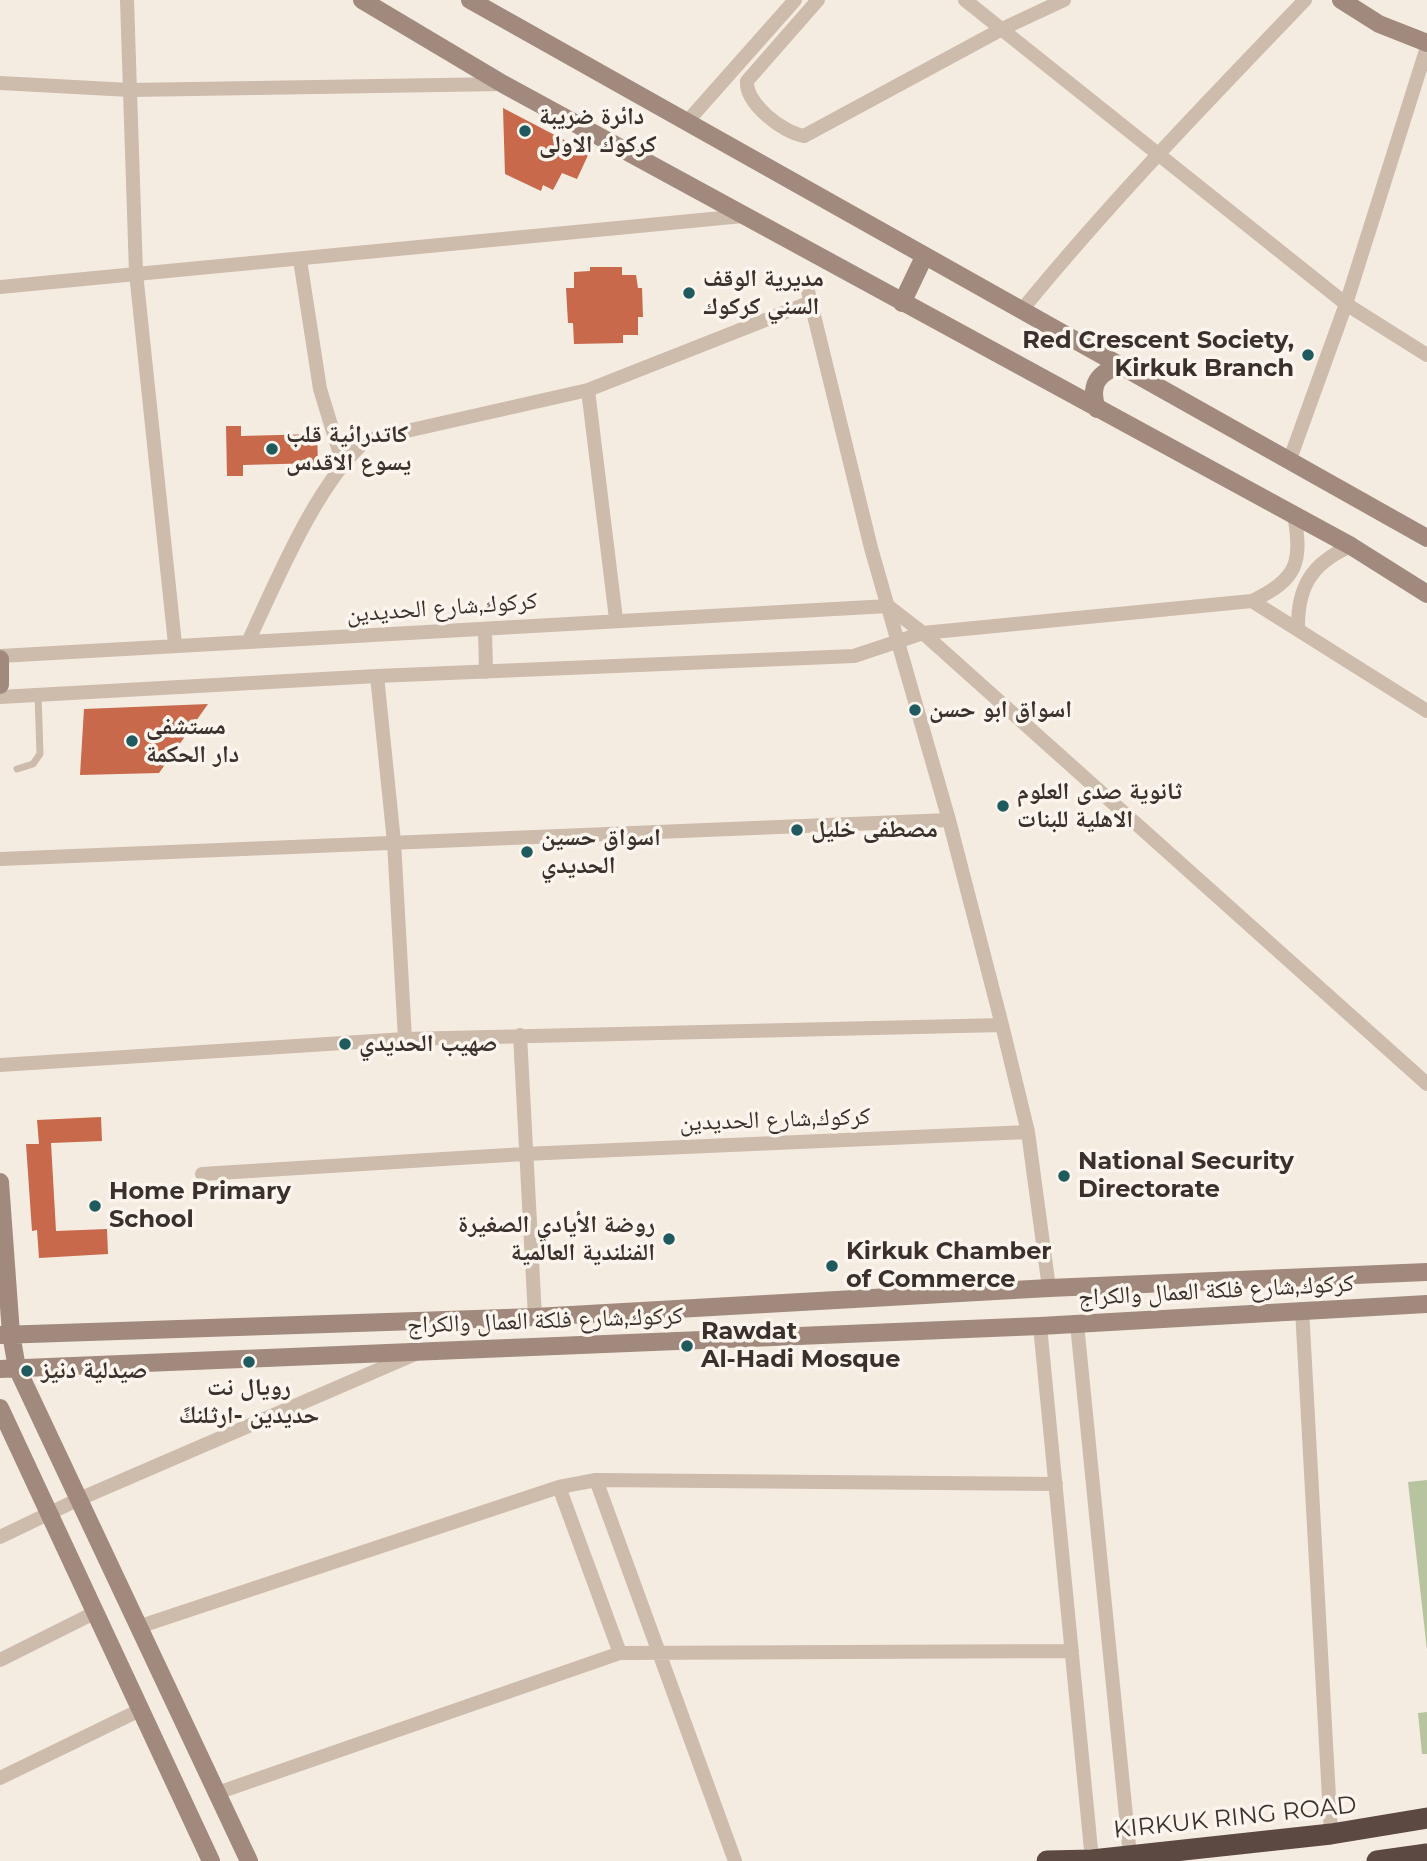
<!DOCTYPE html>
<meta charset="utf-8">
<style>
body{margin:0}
canvas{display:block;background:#f4ebe1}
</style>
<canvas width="1427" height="1861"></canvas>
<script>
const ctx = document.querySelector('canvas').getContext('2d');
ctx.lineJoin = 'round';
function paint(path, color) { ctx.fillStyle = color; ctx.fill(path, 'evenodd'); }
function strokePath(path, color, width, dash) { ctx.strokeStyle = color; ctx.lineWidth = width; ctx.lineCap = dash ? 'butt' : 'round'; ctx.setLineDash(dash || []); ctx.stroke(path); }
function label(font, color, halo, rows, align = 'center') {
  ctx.font = font + ' Montserrat,"Noto Naskh Arabic",sans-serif'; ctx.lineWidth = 7; ctx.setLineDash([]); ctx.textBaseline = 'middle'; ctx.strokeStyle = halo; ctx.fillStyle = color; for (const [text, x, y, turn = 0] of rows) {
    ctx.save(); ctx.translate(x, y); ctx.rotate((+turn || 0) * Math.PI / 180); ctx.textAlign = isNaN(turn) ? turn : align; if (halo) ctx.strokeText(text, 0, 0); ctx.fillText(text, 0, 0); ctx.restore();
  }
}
const green = new Path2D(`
 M1427,1480V1650L1408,1482Z
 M1427,1712V1754H1422L1418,1713Z`);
const building = new Path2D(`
 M503,108L589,153L577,179L562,173L553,190L543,185L541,191L505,174Z
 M590,267H622V275H636L638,288H642L643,317H638V335H623V343L574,344L573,323H568L566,288H574V272L590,271Z
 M226,426H241V436L317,434L318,463L243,465V476H227Z
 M208,704L159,773L80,775L84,709Z
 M101,1117L102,1141L51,1143L56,1231L107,1229L108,1254L39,1258L37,1230L32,1231L26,1144H39L37,1120Z`);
const lane = new Path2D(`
 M17,769L33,764L40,754L38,695`);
const street = new Path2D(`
 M127,0L136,273L175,644
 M818,0L747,81C745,103 783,133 804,136L1002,29L1064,0
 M965,0L1346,304L1427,355
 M0,83L130,90L503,84
 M686,123L795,0
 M300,260L320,389L343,464
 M0,287L743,216
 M807,287L871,548L949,820L1002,1025L1028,1132L1049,1288
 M1021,311C1110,202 1208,101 1305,0
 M588,390L616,619
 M1290,459L1346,304L1427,47
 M1252,601C1297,580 1303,562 1294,515
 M485,629L486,672
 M1298,630C1297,588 1311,563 1351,546
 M249,640C276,582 318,480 367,440L588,390L811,302
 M0,656L888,606L923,633L1427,1084
 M377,676L394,842L405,1039
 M0,697L377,676L854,656L923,633L1252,601L1427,711
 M0,859L949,820
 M520,1035L535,1317
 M0,1065L405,1039L1002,1025
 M202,1174L524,1154L1028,1132
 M1302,1309L1331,1834
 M1077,1324L1130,1856
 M1040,1326L1092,1860
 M596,1480L735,1861
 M559,1487L620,1653
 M0,1537L77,1500L415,1354
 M138,1627L559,1487L596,1480L1056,1484
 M0,1660L94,1613
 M0,1778L140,1710
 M217,1793L620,1653L1072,1651`);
const secondary = new Path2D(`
 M362,0L503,84L1351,546L1427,594
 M470,0L1427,538
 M1341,0L1379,24L1427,43
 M902,303L924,257
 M1097,409C1089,386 1097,372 1121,366
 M0,659V685
 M0,1182L11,1334L17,1368L249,1861
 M0,1335L535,1317L1049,1288L1427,1272
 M0,1369L1040,1326L1427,1304
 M0,1408L211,1861`);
const highway = new Path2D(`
 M1047,1861L1092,1860L1331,1834L1427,1818
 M1377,1861L1427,1854`);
const markers = [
 [525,131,7,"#1f5a5e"],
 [689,293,7,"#1f5a5e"],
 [1308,355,7,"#1f5a5e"],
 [272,449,7,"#1f5a5e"],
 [915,710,7,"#1f5a5e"],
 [132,741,7,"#1f5a5e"],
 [1003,806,7,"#1f5a5e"],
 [797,830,7,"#1f5a5e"],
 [527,852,7,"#1f5a5e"],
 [345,1044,7,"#1f5a5e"],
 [1064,1176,7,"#1f5a5e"],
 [95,1206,7,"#1f5a5e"],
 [669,1239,7,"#1f5a5e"],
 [832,1266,7,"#1f5a5e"],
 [687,1346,7,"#1f5a5e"],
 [249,1362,7,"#1f5a5e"],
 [27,1371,7,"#1f5a5e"]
];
const poiNames = [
 ["دائرة ضريبة",539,117],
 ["كركوك الاولى",539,145],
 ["مديرية الوقف",703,279],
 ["السني كركوك",703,307],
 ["Red Crescent Society,",1294,341,"right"],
 ["Kirkuk Branch",1294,369,"right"],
 ["كاتدرائية قلب",286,435],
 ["يسوع الاقدس",286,463],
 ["اسواق ابو حسن",929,710],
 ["مستشفى",146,727],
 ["دار الحكمة",146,755],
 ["ثانوية صدى العلوم",1017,792],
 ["الاهلية للبنات",1017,820],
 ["مصطفى خليل",811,830],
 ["اسواق حسين",541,838],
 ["الحديدي",541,866],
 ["صهيب الحديدي",359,1044],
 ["National Security",1078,1162],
 ["Directorate",1078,1190],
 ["Home Primary",109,1192],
 ["School",109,1220],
 ["روضة الأيادي الصغيرة",655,1225,"right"],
 ["الفنلندية العالمية",655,1253,"right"],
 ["Kirkuk Chamber",846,1252],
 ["of Commerce",846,1280],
 ["Rawdat",701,1332],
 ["Al-Hadi Mosque",701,1360],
 ["صيدلية دنيز",41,1371],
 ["رويال نت",249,1388,"center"],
 ["حديدين -ارثلنكً",249,1416,"center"]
];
const streetNames = [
 ["كركوك,شارع الحديدين",442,608,-4],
 ["كركوك,شارع الحديدين",775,1120,-2],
 ["كركوك,شارع فلكة العمال والكراج",1216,1291,-3],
 ["كركوك,شارع فلكة العمال والكراج",545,1321,-2],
 ["KIRKUK RING ROAD",1235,1818,-6]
];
paint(green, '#b8c4a0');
paint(building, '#c8694b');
strokePath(lane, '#cdbbac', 7);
strokePath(street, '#cdbbac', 14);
strokePath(secondary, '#a18a7d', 18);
strokePath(highway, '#5c4a42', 21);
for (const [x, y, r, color] of markers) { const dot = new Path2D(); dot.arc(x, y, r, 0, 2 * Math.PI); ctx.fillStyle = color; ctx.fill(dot); strokePath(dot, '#fbf5ee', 2.5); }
label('bold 24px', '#3b302b', '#fbf5ee', poiNames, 'left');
label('24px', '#3b302b', '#fbf5ee', streetNames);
</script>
